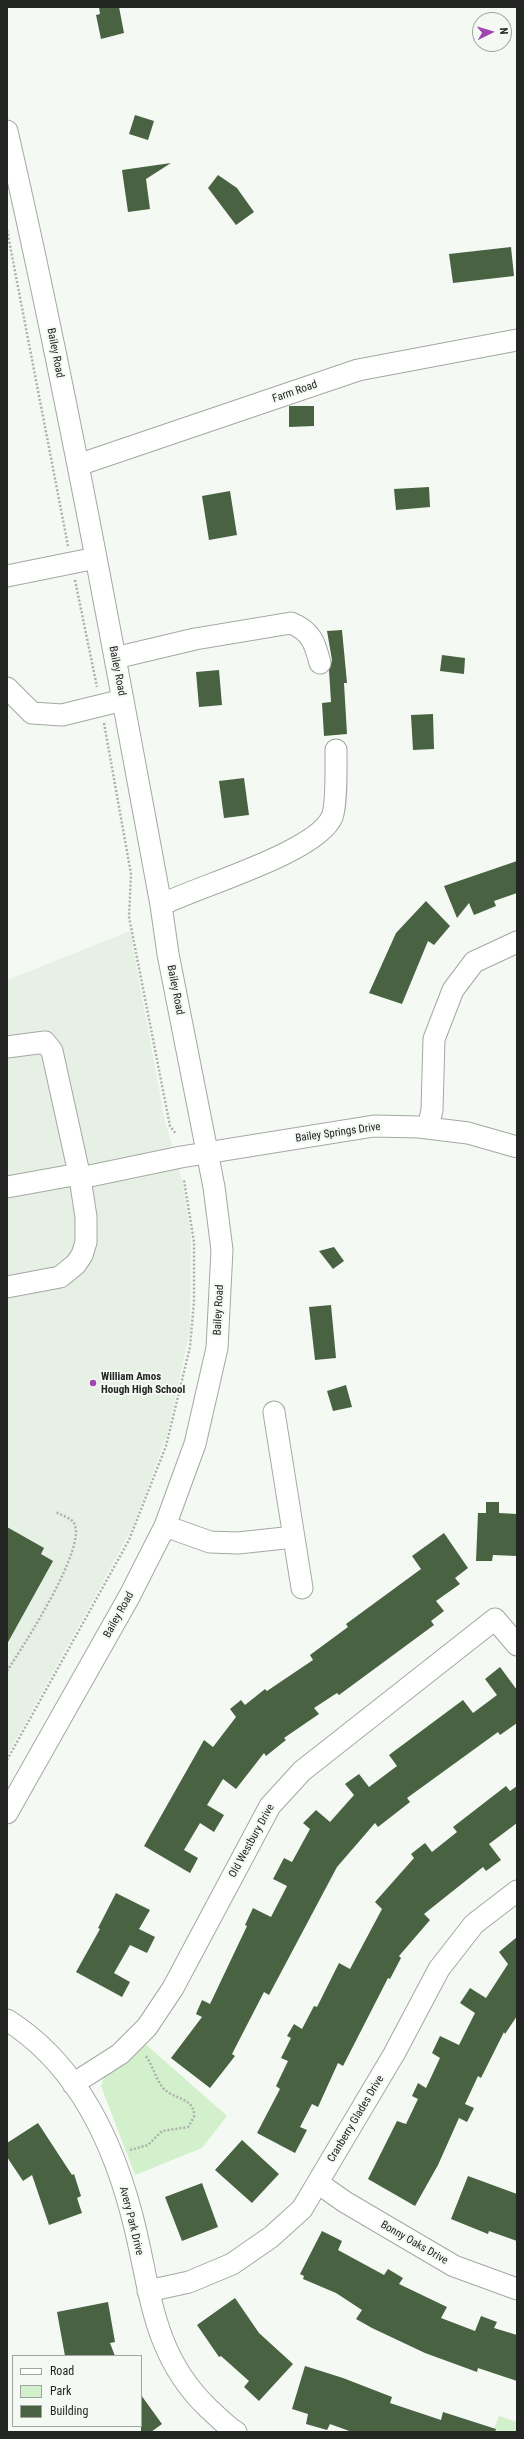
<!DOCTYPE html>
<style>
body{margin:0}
#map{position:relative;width:524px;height:2439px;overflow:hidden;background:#f4f9f3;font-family:"Roboto Condensed",sans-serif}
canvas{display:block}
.frame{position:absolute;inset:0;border:8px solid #242624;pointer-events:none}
.legend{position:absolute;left:12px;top:2355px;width:130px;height:72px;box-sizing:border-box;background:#f4f9f3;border:1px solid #a1a5a0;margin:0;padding:5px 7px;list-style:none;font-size:12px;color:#242624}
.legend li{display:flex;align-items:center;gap:8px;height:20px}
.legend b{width:20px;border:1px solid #a1a5a0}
.north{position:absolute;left:472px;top:12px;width:40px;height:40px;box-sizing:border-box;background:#f4f9f3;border:1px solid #a1a5a0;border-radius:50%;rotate:85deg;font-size:11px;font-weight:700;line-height:16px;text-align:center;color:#242624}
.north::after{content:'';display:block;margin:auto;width:14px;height:18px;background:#9f46b2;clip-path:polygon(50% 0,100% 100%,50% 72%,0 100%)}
</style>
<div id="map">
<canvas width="524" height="2439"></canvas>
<div class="frame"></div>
<ul class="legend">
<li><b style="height:5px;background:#fff"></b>Road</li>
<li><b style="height:11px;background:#d3f0cd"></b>Park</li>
<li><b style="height:11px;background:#486242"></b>Building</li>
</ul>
<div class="north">N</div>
</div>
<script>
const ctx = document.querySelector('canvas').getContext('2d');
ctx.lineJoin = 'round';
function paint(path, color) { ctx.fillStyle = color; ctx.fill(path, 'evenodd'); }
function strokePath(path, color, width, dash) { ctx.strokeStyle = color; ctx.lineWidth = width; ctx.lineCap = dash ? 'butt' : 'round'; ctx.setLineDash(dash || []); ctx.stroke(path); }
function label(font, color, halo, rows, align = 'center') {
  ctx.font = font + ' "Roboto Condensed",sans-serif'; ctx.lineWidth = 4; ctx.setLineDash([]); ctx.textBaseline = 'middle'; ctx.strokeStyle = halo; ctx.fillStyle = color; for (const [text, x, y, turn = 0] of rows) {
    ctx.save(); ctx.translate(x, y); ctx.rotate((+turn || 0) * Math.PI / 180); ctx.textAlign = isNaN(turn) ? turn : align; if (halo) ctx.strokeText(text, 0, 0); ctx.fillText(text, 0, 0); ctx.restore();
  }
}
const built = new Path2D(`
 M130,931L165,1121L183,1184L191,1235L190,1331L167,1435L133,1527L7,1756V980Z`);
const green = new Path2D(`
 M142,2041L227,2116L202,2148L135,2175L101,2086L105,2074Z
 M499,2416L517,2422V2432H493Z`);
const building = new Path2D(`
 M99,7H119L124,33L101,39L96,15L100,14Z
 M135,115L154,121L148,140L129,134Z
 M171,163L146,179L150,209L128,212L122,170Z
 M218,175L237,188L254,212L236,225L208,188Z
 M511,247L514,276L453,283L449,254Z
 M289,406H314V426L289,427Z
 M429,487L430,507L396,510L394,489Z
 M230,491L237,535L209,540L202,496Z
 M342,630L347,683H344L347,734L324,736L322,703L331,702L329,670L332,660L327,631Z
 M442,655L465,658L464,674L440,671Z
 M219,670L222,705L199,707L196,672Z
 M433,714L434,749L413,750L411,715Z
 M244,778L249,815L224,818L219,781Z
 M517,861V893L494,901L496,906L474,915L469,903L457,918L444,886Z
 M426,901L450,926L434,945L428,941L402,1004L369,993L396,933Z
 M334,1247L344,1261L333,1269L319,1251Z
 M331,1305L336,1358L315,1360L309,1307Z
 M346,1385L352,1407L333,1411L327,1391Z
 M486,1502H499V1513L517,1514V1556L493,1555L492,1561H476L478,1513H486Z
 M7,1527L44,1548L41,1554L53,1561L7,1644Z
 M444,1533L468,1568L455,1578L460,1584L436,1601L444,1611L431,1621L434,1625L339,1695L337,1693L314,1708L319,1714L284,1738L286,1740L266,1756L264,1753L236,1789L223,1779L207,1805L224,1815L214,1832L200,1823L184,1850L198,1858L190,1873L144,1846L204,1740L213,1747L236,1717L230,1709L241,1700L245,1705L265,1689L267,1691L313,1660L310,1655L348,1627L346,1624L421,1569L412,1556Z
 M500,1667L517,1690V1723L500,1735L498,1732L407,1798L410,1802L378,1827L375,1823L337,1867L269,1995L264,1992L232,2054L235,2056L210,2088L171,2058L202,2017L196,2014L202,2000L210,2004L247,1926L245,1925L253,1908L271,1917L287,1886L273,1879L284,1858L292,1862L310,1829L303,1823L316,1810L330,1822L354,1795L345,1784L359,1774L369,1787L397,1766L389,1755L463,1700L473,1713L497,1695L485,1679Z
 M506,1786L510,1791L517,1786V1823L489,1844L501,1860L486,1871L483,1867L424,1914L430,1920L399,1956L401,1958L390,1979L388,1978L343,2066L338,2063L318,2107L312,2104L300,2127L307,2130L295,2153L257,2133L280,2089L276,2086L288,2061L281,2058L291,2038L287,2036L294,2024L302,2029L314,2006L317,2007L339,1963L350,1969L382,1909L375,1902L414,1858L411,1854L425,1843L432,1852L457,1832L453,1827Z
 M116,1893L150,1910L139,1929L155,1937L147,1953L130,1945L114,1973L130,1982L122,1997L76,1972L100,1929L98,1928Z
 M517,1937V2016L505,2034L504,2032L481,2078L478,2076L465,2104L474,2108L467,2122L459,2118L438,2165L415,2206L368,2179L397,2121L406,2124L418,2099L412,2096L418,2083L426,2088L440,2058L432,2053L440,2036L459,2045L475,2013L460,2003L470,1988L486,1998L508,1964L499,1952Z
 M38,2123L72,2175L74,2174L81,2196L77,2198L82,2213L49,2225L32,2175L23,2181L7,2157V2143Z
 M242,2140L279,2174L252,2203L215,2170Z
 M468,2176L517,2194V2241L489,2231L488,2234L451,2219Z
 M202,2183L218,2227L182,2241L165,2197Z
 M322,2231L342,2241L338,2250L384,2275L388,2269L403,2278L399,2284L447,2307L441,2318L475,2331L481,2316L497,2322L494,2328L517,2335V2381L478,2368L477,2372L425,2353L372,2328L356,2319L362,2310L336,2293L303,2279L304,2276L300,2274Z
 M235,2298L259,2333L293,2364L259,2401L244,2387L249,2381L221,2356L219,2357L197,2325Z
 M108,2302L115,2342L110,2343L115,2356H65L57,2312Z
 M305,2366L343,2378L392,2397L390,2403L441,2420L443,2412L496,2429L495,2432H352L330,2424L327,2430L306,2424L308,2414L292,2409Z
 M141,2395L162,2424L151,2432H141Z`);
const path = new Path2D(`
 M7,230L68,546
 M75,580L97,687
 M104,723L131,874L129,917L170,1126L176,1134
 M7,1671C22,1648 88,1547 74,1523C71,1518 61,1515 56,1512
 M7,1760L129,1540L166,1446L190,1347L194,1301V1242L184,1180
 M130,2150L148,2145L162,2131L188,2127L194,2117C195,2097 174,2100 163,2088C155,2078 153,2065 145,2055`);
const minor = new Path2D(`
 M7,131C66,387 113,646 161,905L168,954L214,1187L222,1250L217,1348L195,1444L165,1526L129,1597L7,1813
 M78,465L358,370L517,340
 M7,576L96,558
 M115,658L195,639L291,623C311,631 315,643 320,663
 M7,688L32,713L62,715L123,700
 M161,905C198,886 316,853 332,817C337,805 336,766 336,750
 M7,1047L45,1042L52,1051L80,1178L86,1217V1242L82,1255L76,1264L60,1277L7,1287
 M428,1128L432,1110L434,1039L453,990L474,962L517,942
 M80,1178L181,1157L374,1126L419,1127L468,1133L517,1147
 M7,1187L79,1174
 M274,1412L302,1588
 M165,1526L210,1542L238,1543L294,1537
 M7,2020C74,2062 111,2137 131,2212C151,2285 149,2351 208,2408C217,2416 226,2426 236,2432
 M73,2084L120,2054L147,2027L173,1988L270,1806L302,1771L495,1619L517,1645
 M318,2183L345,2202L454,2266L517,2289
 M148,2291L189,2282L232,2264L271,2237L302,2209L394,2054L439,1969L474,1924L517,1891`);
const markers = [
 [93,1383,4,"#9f46b2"]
];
const streetNames = [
 ["Bailey Road",55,353,79],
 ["Farm Road",295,392,-19],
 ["Bailey Road",117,671,79],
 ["Bailey Road",175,990,79],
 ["Bailey Springs Drive",338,1133,-8],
 ["Bailey Road",219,1310,-87],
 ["Bailey Road",119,1615,-61],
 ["Old Westbury Drive",252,1841,-61],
 ["Cranberry Glades Drive",356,2119,-59],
 ["Avery Park Drive",131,2221,76],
 ["Bonny Oaks Drive",414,2243,30]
];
const poiNames = [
 ["William Amos",101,1377],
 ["Hough High School",101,1390]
];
paint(built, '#e6f0e4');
paint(green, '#d3f0cd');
paint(building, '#486242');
strokePath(minor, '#a4a8a3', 23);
strokePath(path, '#adb1ac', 2.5, [2, 2]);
strokePath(minor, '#fff', 21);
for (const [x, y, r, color] of markers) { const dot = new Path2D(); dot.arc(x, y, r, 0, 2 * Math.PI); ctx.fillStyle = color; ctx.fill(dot); strokePath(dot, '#f4f9f3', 1.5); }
label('11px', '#242624', '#f4f9f3', streetNames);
label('bold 11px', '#242624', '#f4f9f3', poiNames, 'left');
</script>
